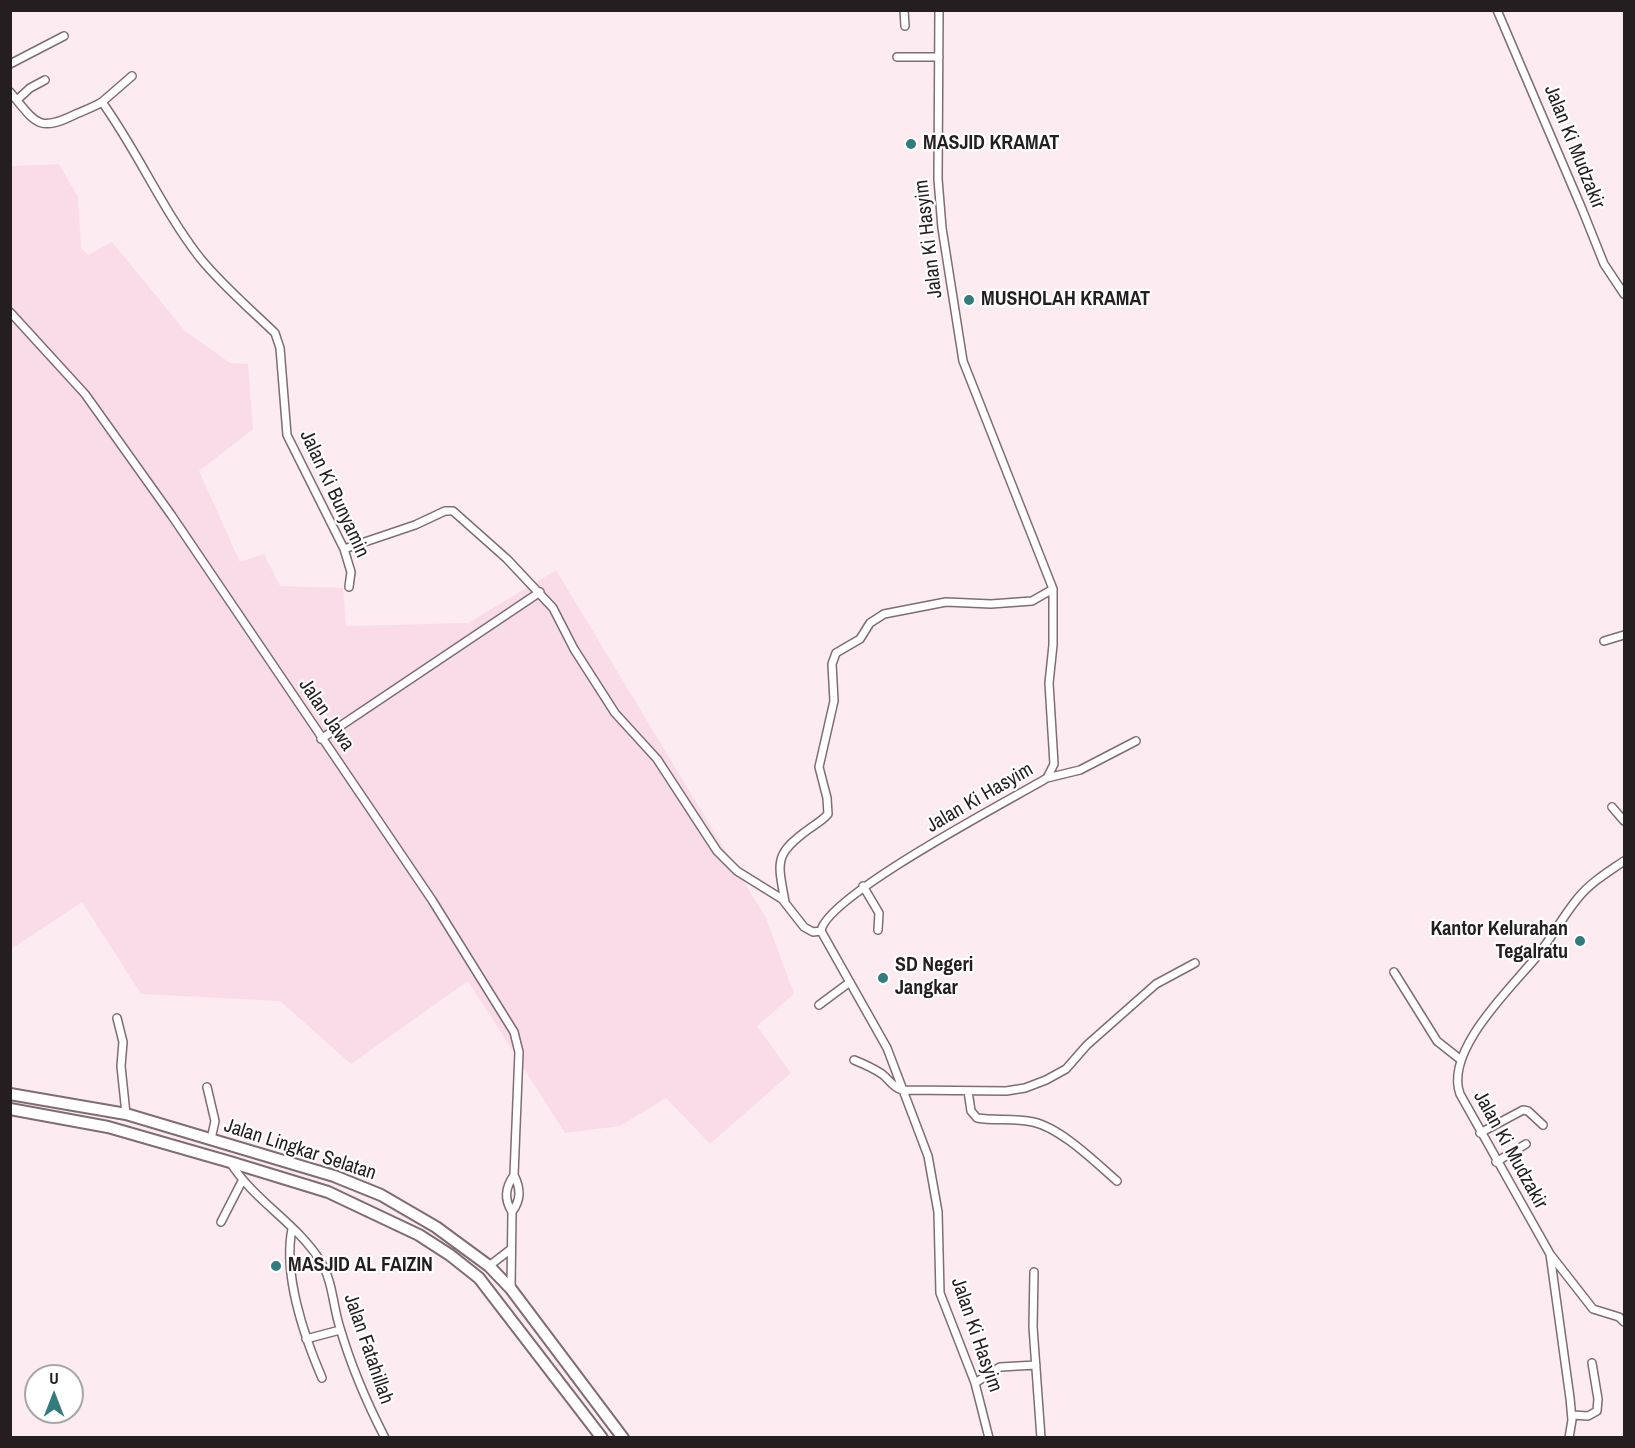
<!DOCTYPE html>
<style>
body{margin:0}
#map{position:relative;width:1635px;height:1448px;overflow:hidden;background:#fdebf2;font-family:"Archivo Narrow",sans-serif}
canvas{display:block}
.frame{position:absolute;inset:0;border:12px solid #251e21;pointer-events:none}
.north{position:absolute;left:24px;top:1364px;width:60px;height:60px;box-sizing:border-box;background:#fff;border:2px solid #a8a5a6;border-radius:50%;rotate:0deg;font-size:16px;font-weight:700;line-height:24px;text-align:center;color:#251e21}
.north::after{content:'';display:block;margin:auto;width:21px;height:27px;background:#327b7f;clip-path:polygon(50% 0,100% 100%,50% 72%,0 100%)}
</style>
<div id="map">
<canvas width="1635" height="1448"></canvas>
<div class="frame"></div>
<div class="north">U</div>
</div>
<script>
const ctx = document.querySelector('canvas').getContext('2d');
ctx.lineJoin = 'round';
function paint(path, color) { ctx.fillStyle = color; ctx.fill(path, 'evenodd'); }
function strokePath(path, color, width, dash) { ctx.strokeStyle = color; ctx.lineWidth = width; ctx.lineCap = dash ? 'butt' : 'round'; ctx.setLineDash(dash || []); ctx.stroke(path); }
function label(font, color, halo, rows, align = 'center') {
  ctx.font = font + ' "Archivo Narrow",sans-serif'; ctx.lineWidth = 4.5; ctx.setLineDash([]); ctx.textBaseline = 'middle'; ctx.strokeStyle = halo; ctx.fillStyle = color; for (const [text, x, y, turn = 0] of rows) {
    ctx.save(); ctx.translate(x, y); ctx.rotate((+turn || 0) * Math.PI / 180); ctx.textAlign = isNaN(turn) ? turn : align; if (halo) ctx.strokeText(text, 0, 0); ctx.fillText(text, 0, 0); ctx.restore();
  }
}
const built = new Path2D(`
 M59,164L78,197L81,248L88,255L112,242L185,331L230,363L248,364L253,429L199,471L240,562L264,554L280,586L343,588L346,626L468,623L556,570L766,918L794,994L757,1026L791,1073L710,1144L666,1098L620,1126L565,1133L468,981L351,1064L280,1001L141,994L82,902L11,949V166Z`);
const minor = new Path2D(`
 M904,10L905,26
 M939,10L938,179L942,228L963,361L1053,589V645L1049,683L1054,764L1047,778C1010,800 826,896 821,931L887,1048L928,1156L938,1212L940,1293L975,1383L989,1438
 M1497,10L1582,209L1604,264L1624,294
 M897,57H939
 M10,64L64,36
 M10,92C36,123 38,133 76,114C85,110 94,107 102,102C138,152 162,209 200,258C222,285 250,309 275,333L280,348L287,435L344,549L351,572L349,587
 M17,100L30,88L45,80
 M102,102L132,76
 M10,312L85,394L172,516L432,900L514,1032L519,1052L514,1175C521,1189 521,1200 512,1212
 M344,549L415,525L445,511H453L507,559L553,608L574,649L615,713L657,759L717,851L737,871L782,899L804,927L813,932L821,931
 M1604,641L1624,635
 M321,739L540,592
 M1047,778L1080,770L1136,741
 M1612,807L1624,821
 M863,886L879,913L878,930
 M785,902C778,862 773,855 809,829C816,824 823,820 828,814L827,798L819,767L834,701L832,664L836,653L860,639L870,623L884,614L946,602L991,604L1032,601L1053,589
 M1394,972L1437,1041L1461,1060
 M819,1005L850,982
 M117,1018L123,1042L121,1066L126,1114
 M854,1060C864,1064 873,1068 882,1074C890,1080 892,1087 902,1090L1006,1091L1025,1088L1046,1080L1066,1069L1087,1045L1156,984L1195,963
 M207,1087L215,1121L211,1139
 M968,1091L971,1111L977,1118C995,1121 1014,1118 1033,1122C1061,1128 1095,1162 1117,1181
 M1480,1133L1523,1110L1528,1111L1543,1125
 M230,1162C254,1201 297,1223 321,1262C333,1282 333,1307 340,1328C351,1366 367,1403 385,1438
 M1496,1162L1526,1144
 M221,1222L242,1181
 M292,1229C283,1274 304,1336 322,1378
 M1550,1254L1593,1309L1619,1317L1624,1322
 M489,1266L511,1249
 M1034,1272L1033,1327L1041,1438
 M511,1289L512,1212C504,1199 505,1188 514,1175
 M306,1339L340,1330
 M975,1383L1000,1367L1036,1365
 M1572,1415L1588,1416L1597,1411L1598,1399L1592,1363
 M1569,1438L1572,1420L1570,1398L1550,1254L1460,1094C1444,1050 1513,986 1538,955C1552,937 1563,916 1578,898C1590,883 1608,872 1624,861`);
const trunk = new Path2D(`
 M10,1094L126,1114L334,1176L381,1195L436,1227L489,1266L511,1289L623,1438
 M10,1109L108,1127L230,1162L328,1192L419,1235L450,1255L479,1278L602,1438`);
const markers = [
 [911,144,6,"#327b7f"],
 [969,300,6,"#327b7f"],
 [1580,941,6,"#327b7f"],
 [883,978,6,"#327b7f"],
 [276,1266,6,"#327b7f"]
];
const poiNames = [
 ["MASJID KRAMAT",923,144],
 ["MUSHOLAH KRAMAT",981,300],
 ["Kantor Kelurahan",1568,930,"right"],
 ["Tegalratu",1568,953,"right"],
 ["SD Negeri",895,966],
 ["Jangkar",895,989],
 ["MASJID AL FAIZIN",288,1266]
];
const streetNames = [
 ["Jalan Ki Mudzakir",1574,147,68],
 ["Jalan Ki Hasyim",929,239,-97],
 ["Jalan Ki Bunyamin",334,494,65],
 ["Jalan Jawa",326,715,56],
 ["Jalan Ki Hasyim",980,798,-30],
 ["Jalan Lingkar Selatan",300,1150,18],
 ["Jalan Ki Mudzakir",1510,1150,61],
 ["Jalan Ki Hasyim",976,1335,71],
 ["Jalan Fatahillah",368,1349,71]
];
paint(built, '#fadce9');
strokePath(minor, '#7f6c74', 10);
strokePath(trunk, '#7f6c74', 14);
strokePath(minor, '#fff', 7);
strokePath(trunk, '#fff', 10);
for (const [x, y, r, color] of markers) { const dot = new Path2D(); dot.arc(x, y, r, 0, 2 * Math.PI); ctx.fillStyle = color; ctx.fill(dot); strokePath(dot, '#fff', 2); }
label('bold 20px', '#251e21', '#fff', poiNames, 'left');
label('20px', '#251e21', '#fff', streetNames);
</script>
